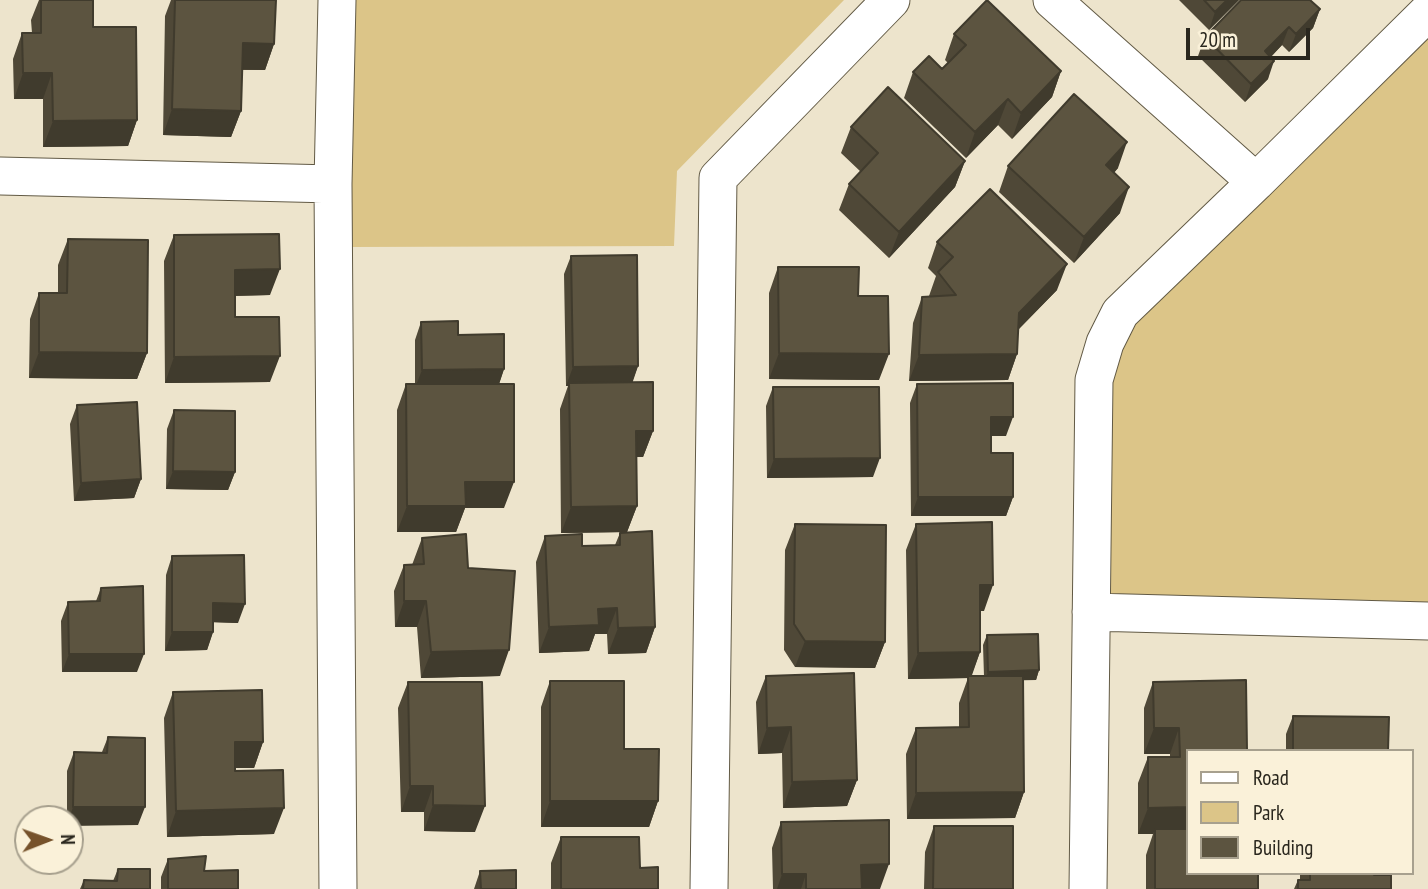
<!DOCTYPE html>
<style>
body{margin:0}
#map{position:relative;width:1428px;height:889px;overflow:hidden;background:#ede4cc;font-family:"PT Sans Narrow",sans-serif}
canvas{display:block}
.legend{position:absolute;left:1186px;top:749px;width:228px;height:126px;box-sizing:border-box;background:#faf1d9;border:2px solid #a7a08e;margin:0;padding:9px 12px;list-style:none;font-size:21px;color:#2a271e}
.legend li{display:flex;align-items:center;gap:14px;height:35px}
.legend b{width:35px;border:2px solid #a7a08e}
.north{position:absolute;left:14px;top:805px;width:70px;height:70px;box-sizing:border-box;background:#faf1d9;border:2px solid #a7a08e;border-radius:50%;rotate:89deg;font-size:19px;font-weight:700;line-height:28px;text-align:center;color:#2a271e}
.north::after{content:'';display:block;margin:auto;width:24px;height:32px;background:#76522b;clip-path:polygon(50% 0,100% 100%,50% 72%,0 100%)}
.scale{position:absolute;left:1186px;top:28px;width:124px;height:32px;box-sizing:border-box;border:4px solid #2a271e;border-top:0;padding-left:9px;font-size:21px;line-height:24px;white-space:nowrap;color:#2a271e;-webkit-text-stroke:5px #faf1d9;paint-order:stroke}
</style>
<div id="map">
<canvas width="1428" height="889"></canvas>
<ul class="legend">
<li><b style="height:9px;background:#fff"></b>Road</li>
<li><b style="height:19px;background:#dcc588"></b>Park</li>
<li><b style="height:19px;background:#5c5440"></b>Building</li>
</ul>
<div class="north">N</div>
<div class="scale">20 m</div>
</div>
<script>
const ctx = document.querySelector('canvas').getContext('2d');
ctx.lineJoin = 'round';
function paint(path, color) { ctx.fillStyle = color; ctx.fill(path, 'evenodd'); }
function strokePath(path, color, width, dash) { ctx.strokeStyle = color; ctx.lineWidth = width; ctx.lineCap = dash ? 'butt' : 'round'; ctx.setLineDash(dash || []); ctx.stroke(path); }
const green = new Path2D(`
 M355,0H844L677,171L674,246L350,247Z
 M1428,23V611L1099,605L1102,381L1126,319Z`);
const street = new Path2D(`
 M337,0L333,184L338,889
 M1052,0L1256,182L1428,12
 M0,176L333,184
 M1091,612L1428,621
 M709,889L718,178L891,0
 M1088,889L1094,380L1105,343L1120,313L1256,182`);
const wall = new Path2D(`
 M39,0H93V27L137,120L128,146L43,147V99H14L13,59L22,33H32L31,20Z
 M171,0H276L274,44L265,70H242L241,111L231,137L163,135L165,16Z
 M1179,0H1239L1209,30Z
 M1320,9L1313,28L1289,52L1282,45L1271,57L1268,79L1245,102L1198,56L1205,37Z
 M954,34L1061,71L1052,97L1012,139L998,125L966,158L904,98L913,72L942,69L948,63L945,60Z
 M851,127L965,161L955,187L889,258L839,210L849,184L861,172L841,153Z
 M1008,166L1118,168L1114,173L1120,213L1074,263L999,192Z
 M174,235L270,295L235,296V317L270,382L165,383L164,261Z
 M68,239L147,353L137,379L29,378L30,319L39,293H58V265Z
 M937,242L1057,290L1018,330L1017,354L1008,380L909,381L913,323L922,297L929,296L936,276L928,268Z
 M571,256L638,366L632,382L653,431L643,457H636L637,506L627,532L561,533L560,409L568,386H566L564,274Z
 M778,267L858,296L879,380L769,379V293Z
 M421,322L458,335L504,369L499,384L504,508H465L456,532H397V410L406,384H415V340Z
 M917,384L1006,436H991V453L1013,497L1006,516H911L910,403Z
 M773,387L873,477L767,478L766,406Z
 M77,405L141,479L134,498L74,501L70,424Z
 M174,410L235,472L228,490L166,489L167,429Z
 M795,524L885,642L875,668L795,667L784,650L785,550Z
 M916,524L984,611H980V652L971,676H984L983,645L987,635L1039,670L1036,680H1023L1024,792L1015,818L907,819L906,754L916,728L959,727V703L968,678L908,679L906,550Z
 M620,533L655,627L646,653L608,654L607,634H595L589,651L539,653L536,562L545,536L582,546L615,545Z
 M422,538L500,676L421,678L417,627H395L394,591L404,565H412Z
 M172,556L238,623L213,622V632L207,650L165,651L166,575Z
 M101,588L137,672H62L61,621L68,602L96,601Z
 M766,676L857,780L847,806L783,808L782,753L758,754L756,702Z
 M1246,680L1188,751L1258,889H1146V855L1153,834H1138V783L1148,757H1170V754H1144V708L1153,682Z
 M550,681L658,801L649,827H541V707Z
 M408,682L475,832L424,831V812H401L398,708Z
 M173,692L263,742L254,768H235V771L274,834L167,837L164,718Z
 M1293,716L1388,751H1286V734Z
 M108,737L138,825L67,819V771L74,752H102Z
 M781,822L880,889H773L772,848Z
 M934,826L1013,889H924L925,852Z
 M561,837L640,868L658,889H551V863Z
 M168,859L204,871L238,889H161V877Z
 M118,869L150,889H80L84,880L113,881Z
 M480,871L516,889H474Z
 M1300,873H1374V875L1391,889H1294L1298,880H1300Z`);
const shadedWall = new Path2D(`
 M1227,0H1239L1209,30L1215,12Z
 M1320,9L1313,28L1289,52L1296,34Z
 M1289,27L1282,45L1258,70L1265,51Z
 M243,43L274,44L265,70L233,69Z
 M1274,61L1268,79L1245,102L1251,84Z
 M1061,71L1052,97L1012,139L1021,113Z
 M23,73H52L43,99H14Z
 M1008,99L998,125L966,158L975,132Z
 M172,109L241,111L231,137L163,135Z
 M137,120L128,146L43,147L53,121Z
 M1127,142L1118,168L1096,191L1106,165Z
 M965,161L955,187L889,258L899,232Z
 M1129,187L1120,213L1074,263L1084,237Z
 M1067,264L1057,290L1009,339L1019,313Z
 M280,269L270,295L226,296L235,270Z
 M39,352L147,353L137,379L29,378Z
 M779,353L889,354L879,380L769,379Z
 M1017,354L1008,380L909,381L919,355Z
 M280,356L270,382L165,383L174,357Z
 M638,366L632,384L569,383L568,386H566L573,367Z
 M504,369L498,387L415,388L422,370Z
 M991,417H1013L1006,436H984Z
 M636,431H653L643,457H626Z
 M880,458L873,477L767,478L774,459Z
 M173,471L235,472L228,490L166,489Z
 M141,479L134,498L74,501L81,483Z
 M465,482H514L504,508H465L456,532H397L407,506Z
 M918,497H1013L1006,516H911Z
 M637,506L627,532L561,533L571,507Z
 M980,585H993L984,611H970Z
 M404,601H426L417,627H395Z
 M213,603L245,604L238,623L206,622Z
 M617,608L607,634H595L589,651L539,653L549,627L598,609Z
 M655,627L646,653L608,654L618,628Z
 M172,632H213L207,650L165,651Z
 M805,641L885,642L875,668L795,667Z
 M509,650L500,676L421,678L431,652Z
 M980,652L971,678L908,679L918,653Z
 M69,654H144L137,672H62Z
 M1039,670L1036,680L984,681L988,672Z
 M791,727L782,753L758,754L767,728Z
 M1154,728H1179L1170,754H1144Z
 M235,742H263L254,768H225Z
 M857,780L847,806L783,808L792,782Z
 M410,786H433L424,812H401Z
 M1024,792L1015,818L907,819L916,793Z
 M550,801H658L649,827H541Z
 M433,805L485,806L475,832L424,831Z
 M73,807H145L138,825L70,826L69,819Z
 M1188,807V833L1155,829L1153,834H1138L1148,808Z
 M284,808L274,834L167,837L176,811Z
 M889,864L880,889H853L861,865Z
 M782,874H806L801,889H777Z`);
const building = new Path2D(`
 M41,0H93V27H136L137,120L53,121L52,73H23L22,33H41Z
 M175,0H276L274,44L243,43L241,111L172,109Z
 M987,0L1061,71L1021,113L1008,99L975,132L913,72L929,56L942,69L966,45L954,34Z
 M1204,0H1227L1215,12Z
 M1241,0H1310L1320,9L1296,34L1289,27L1265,51L1274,61L1251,84L1205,37Z
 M888,87L965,161L899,232L849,184L878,153L851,127Z
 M1074,94L1127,142L1106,165L1129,187L1084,237L1008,166Z
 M990,189L1067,264L1019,313L1017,354L919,355L922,297L956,295L938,272L953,257L937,242Z
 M279,234L280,269L235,270V317H279L280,356L174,357V235Z
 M68,239L148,240L147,353L39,352V293H67Z
 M637,255L638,366L573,367L571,256Z
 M778,267H859L858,296H888L889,354L779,353Z
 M458,321V335L504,334V369L422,370L421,322Z
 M653,382V431H636L637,506L571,507L569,383Z
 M1013,383V417H991V453H1013V497H918L917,384Z
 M406,384H514V482H465L466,506H407Z
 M773,387H879L880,458L774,459Z
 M137,402L141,479L81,483L77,405Z
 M174,410L235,411V472L173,471Z
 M992,522L993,585H980V652L918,653L916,524Z
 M795,524L886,525L885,642L805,641L794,624Z
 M652,531L655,627L618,628L617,608L598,609L599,625L549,627L545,536L582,534V546L620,545V533Z
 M466,534L468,568L515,571L509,650L431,652L426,601H404V565L424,564L422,538Z
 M244,555L245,604L213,603V632H172V556Z
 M143,586L144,654H69L68,602L100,601L101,588Z
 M1038,634L1039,670L988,672L987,635Z
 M854,673L857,780L792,782L791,727L767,728L766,676Z
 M968,676H1023L1024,792L916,793V728L969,727Z
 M1246,680L1247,751H1188V807L1148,808V757H1180L1179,728H1154L1153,682Z
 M550,681H624V749H659L658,801H550Z
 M408,682H482L485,806L433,805V786H410Z
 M262,690L263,742H235V771L283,770L284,808L176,811L173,692Z
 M1293,716L1389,717L1388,751H1293Z
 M108,737L145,738V807H73L74,752L107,753Z
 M889,820V864L861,865L862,889H806V874H782L781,822Z
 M934,826H1013V889H933Z
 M1155,829H1188V873H1258V889H1155Z
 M561,837H639L640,868L658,867V889H561Z
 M206,856L204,871L238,870V889H168V859Z
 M118,869H150V889H83L84,880L117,881Z
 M516,870V889H481L480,871Z
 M1310,873H1374V875H1391V889H1298V880H1310Z`);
paint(green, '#dcc588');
strokePath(street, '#625a45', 39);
strokePath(street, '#fff', 37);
paint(wall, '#4f4837');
paint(shadedWall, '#403b2d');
paint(building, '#5c5440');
strokePath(building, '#403b2d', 2);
</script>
